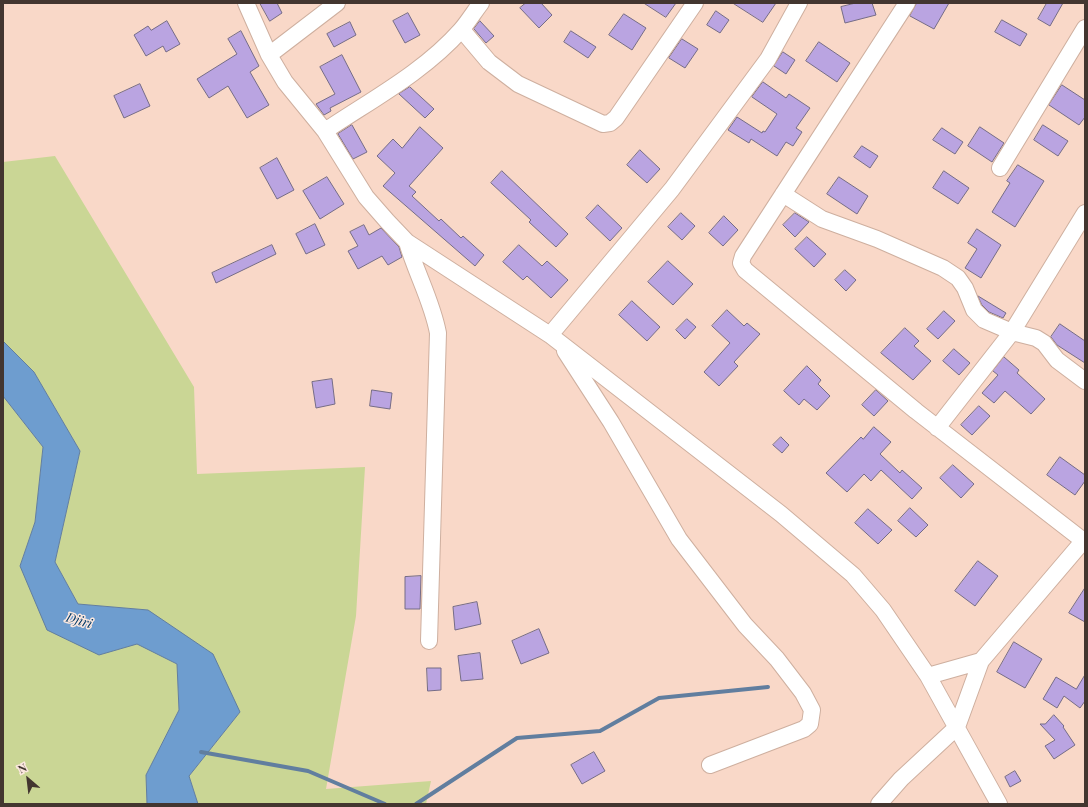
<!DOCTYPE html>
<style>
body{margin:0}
#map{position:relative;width:1088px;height:807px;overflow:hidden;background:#f9d8c8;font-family:"Playfair Display",serif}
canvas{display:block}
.frame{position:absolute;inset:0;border:4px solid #433630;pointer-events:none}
.north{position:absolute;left:8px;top:759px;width:40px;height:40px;-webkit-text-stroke:3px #fce8df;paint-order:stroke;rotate:332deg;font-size:11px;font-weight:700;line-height:16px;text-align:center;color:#433630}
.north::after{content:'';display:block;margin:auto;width:14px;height:18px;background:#433630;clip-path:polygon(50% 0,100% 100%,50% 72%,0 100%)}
</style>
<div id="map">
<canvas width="1088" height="807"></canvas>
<div class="frame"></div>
<div class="north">N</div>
</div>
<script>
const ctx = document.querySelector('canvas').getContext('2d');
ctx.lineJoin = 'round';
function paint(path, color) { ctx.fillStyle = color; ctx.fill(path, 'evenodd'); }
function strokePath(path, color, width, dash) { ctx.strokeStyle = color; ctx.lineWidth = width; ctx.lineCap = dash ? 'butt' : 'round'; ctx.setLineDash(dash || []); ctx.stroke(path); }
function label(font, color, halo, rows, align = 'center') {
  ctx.font = font + ' "Playfair Display",serif'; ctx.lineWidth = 3; ctx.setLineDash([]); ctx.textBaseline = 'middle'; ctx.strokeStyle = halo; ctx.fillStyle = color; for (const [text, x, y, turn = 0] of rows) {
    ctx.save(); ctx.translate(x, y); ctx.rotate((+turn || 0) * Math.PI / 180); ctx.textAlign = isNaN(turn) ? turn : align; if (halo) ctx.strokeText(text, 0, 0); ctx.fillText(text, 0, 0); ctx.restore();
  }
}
const green = new Path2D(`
 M55,156L194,387L197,474L365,467L356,616L326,789L431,781L426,804H198L189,776L240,712L148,610L78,604L55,562L80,451L34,372L3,341V162Z
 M3,396L43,447L35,522L20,566L99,655L137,643L177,664L179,710L146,775L147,804H3Z`);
const water = new Path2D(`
 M3,341L34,372L80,451L55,562L78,604L148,610L213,654L240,712L189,776L198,804H147L146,775L179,710L177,664L137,644L99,655L47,630L20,566L35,522L43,447L3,396Z`);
const stream = new Path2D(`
 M201,752L308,771L385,804
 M416,804L517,738L600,731L659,698L768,687`);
const building = new Path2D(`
 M260,3H277L282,13L270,21Z
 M526,3H541L552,15L539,28L520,8Z
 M644,3H676L666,17Z
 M733,3H776L763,22Z
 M856,3H872L876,15L845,23L841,7Z
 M917,3H949L934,29L910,16Z
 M1047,3H1063L1050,26L1038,19Z
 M716,11L729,20L720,33L707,25Z
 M408,13L420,35L405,43L393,21Z
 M624,14L646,28L632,50L609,35Z
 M1002,20L1027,34L1020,46L995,32Z
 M167,21L180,44L166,52L163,46L146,56L134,35L148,26L151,30Z
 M480,21L494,36L486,43L474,29Z
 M350,22L356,35L334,47L327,34Z
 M241,31L259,66L250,72L269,105L247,118L228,86L209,98L197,79L237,54L228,39Z
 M571,31L596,47L588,58L564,42Z
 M682,39L698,49L685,68L669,58Z
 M819,42L850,63L837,82L806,61Z
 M783,52L795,60L786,74L774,66Z
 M342,55L361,92L330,108L331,111L324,115L316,104L335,94L320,67Z
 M763,82L786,98L789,94L810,108L796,128L802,132L793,146L786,142L777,156L751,139L749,143L728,130L737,117L762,133L763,131L765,132L777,114L752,97Z
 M140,84L150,106L124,118L114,96Z
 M1062,85L1085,100V117L1079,125L1049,105Z
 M410,87L434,109L425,118L399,94Z
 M352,125L367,152L353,159L338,134Z
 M1043,125L1068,141L1058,156L1034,140Z
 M420,127L443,148L409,186L416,192L412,196L439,221L441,219L461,238L463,236L484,255L475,266L383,186L395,173L377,156L393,139L402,148Z
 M980,127L1004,143L992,162L968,146Z
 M942,128L963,142L955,154L933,140Z
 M862,146L878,156L870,168L854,157Z
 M640,150L660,169L647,183L627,165Z
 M277,158L294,190L277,199L260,168Z
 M1018,165L1044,181L1015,227L992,212L1010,183L1007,181Z
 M502,171L568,234L556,247L529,222L531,220L491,183Z
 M944,171L969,188L958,204L933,188Z
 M327,177L344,204L320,219L303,191Z
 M839,177L868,196L857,214L827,194Z
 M598,205L622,228L610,241L586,218Z
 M681,213L695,226L682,240L668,227Z
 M795,213L809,222L795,237L783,225Z
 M724,216L738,230L723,246L709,233Z
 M315,224L325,245L306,254L296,234Z
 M364,225L369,235L381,228L399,247L402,257L388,265L382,256L358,269L348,251L358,246L350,232Z
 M977,229L1001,245L981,278L965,268L977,249L968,243Z
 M807,237L826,254L814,267L795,249Z
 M272,245L276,254L216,283L212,273Z
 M519,245L542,266L547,261L568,280L551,298L527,276L523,280L503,262Z
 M668,261L693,284L673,305L648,282Z
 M845,270L856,280L846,291L835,280Z
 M978,296L1006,313L1003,318L989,312L982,305Z
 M632,301L660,327L647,341L619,315Z
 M727,310L744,326L747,323L760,334L734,362L738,366L719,386L704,372L730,343L712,326Z
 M944,311L955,321L938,339L927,329Z
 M687,319L696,327L685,339L676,330Z
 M1060,324L1085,341V363L1057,345L1051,337Z
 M905,328L919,341L914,346L931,361L913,380L881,353Z
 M954,349L970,363L959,375L943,361Z
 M1004,357L1019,370L1017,373L1045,399L1031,414L1005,391L994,403L982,393L998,375L993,371Z
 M807,366L821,380L818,384L830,396L817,410L804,399L799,405L784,391Z
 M332,379L335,404L316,408L312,382Z
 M372,390L392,393L390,409L370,406Z
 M876,390L888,401L874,416L862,405Z
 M979,406L990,416L972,435L961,425Z
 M874,427L891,442L880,454L900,473L902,470L922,488L912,499L881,470L871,481L864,474L847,492L826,473L861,437L863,439Z
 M781,437L789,445L782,453L773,445Z
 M1060,457L1085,475V481L1075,495L1047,475Z
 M953,465L974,484L961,498L940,478Z
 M910,508L928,525L916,537L898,521Z
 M868,509L892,530L878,544L855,523Z
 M978,561L998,576L975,606L955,591Z
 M421,576L420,609H405V577Z
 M1085,588V622L1069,613Z
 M477,602L481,624L455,630L453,607Z
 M539,629L549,653L521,664L512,641Z
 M1014,642L1042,659L1025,688L997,672Z
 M480,653L483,679L461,681L458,656Z
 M427,668H441V690L428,691Z
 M1085,675V701L1080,708L1064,696L1057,708L1043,699L1056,677L1076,689Z
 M1054,715L1064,726L1063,727L1075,745L1054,759L1045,746L1055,740L1040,724H1045Z
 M594,752L605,771L582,784L571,765Z
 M1015,771L1021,781L1010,787L1005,777Z`);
const minor = new Path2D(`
 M246,3L269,55L285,82L325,131L366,197L387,221L407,242L550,335L781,514L853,575L883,610L928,676L999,804
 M907,3L743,256L741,263L745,270L916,411L1085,542
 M462,30L489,62L518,84L603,124L610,123L616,118L695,3
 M269,55L337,3
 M325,131C371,100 424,72 461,30C468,22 474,12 481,3
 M1000,168L1085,28
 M783,194L822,219L877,239L943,268L958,278L965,288L974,310L984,320L1012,332L1036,338L1044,343L1057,360L1085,381
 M407,242C416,273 432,301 438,333L429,641
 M550,335L672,189L768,59L799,3
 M565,351L611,422L679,539L745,625L777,659L803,693L812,710L810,724L804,729L710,765
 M937,428L1012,332L1085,213
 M928,676L981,661L1085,539
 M879,804L901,779L957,727L981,661`);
const waterNames = [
 ["Djiri",79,621,16]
];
paint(green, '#cad695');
paint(water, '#6e9dcf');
strokePath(water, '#617e9f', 1);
strokePath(stream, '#617e9f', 4);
paint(building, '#baa4e1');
strokePath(building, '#756c86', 1);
strokePath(minor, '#ceaf9f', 18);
strokePath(minor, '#fff', 16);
label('italic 13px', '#033a68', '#fce8df', waterNames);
</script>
